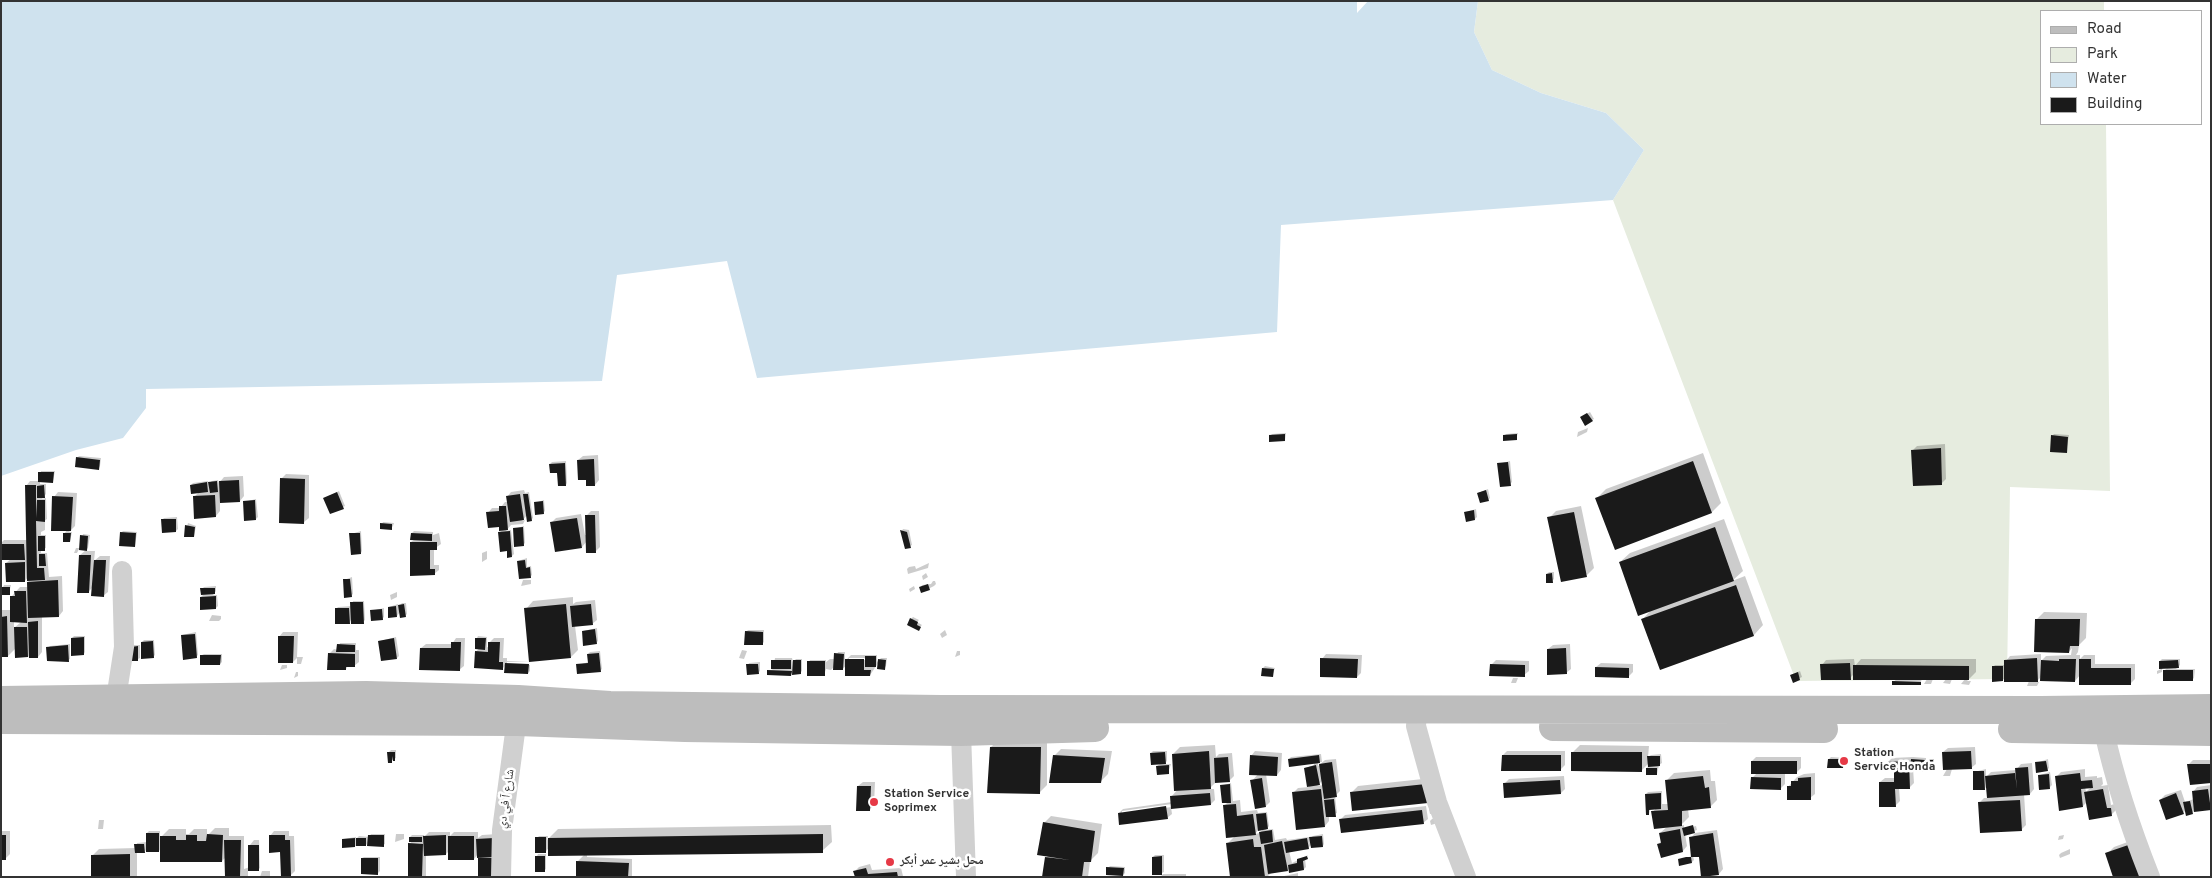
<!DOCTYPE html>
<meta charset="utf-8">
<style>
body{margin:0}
#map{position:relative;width:2212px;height:878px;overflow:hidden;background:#fff;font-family:Overpass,sans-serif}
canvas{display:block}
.frame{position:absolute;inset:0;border:2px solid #333;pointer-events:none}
.legend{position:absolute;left:2040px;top:10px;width:162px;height:115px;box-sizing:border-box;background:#fff;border:1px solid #adadad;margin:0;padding:6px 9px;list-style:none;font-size:15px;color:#333}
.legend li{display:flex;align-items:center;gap:10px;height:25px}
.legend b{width:25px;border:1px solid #adadad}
</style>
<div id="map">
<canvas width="2212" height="878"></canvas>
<div class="frame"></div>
<ul class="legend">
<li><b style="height:6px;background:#bdbdbd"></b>Road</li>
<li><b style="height:14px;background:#e6ecdf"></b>Park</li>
<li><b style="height:14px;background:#cfe2ee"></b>Water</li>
<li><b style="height:14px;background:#1a1a1a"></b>Building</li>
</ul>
</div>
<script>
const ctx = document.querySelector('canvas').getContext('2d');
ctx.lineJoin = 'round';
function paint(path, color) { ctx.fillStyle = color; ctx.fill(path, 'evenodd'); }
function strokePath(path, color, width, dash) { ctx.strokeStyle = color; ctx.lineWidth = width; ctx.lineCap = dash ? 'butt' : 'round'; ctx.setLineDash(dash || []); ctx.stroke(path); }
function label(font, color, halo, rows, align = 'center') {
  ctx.font = font + ' Overpass,"Noto Naskh Arabic",sans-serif'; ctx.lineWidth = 5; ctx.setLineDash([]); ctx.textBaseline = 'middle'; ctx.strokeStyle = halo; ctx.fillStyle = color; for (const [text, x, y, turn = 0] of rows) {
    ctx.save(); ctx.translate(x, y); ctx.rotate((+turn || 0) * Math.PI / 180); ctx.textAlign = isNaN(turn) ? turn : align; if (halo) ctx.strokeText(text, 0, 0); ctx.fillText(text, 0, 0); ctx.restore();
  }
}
const green = new Path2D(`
 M1478,1H2104V11H2041V124H2106L2110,491L2010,487L2007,679L1796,681L1613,200L1644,150L1606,113L1541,93L1492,70L1474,32Z`);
const water = new Path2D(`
 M1,1H1357V13L1368,1H1478L1474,32L1492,70L1541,93L1606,113L1644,150L1613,200L1281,225L1277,332L757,378L727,261L617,275L602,381L146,389V408L123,438L76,450L1,476Z`);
const shadow = new Path2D(`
 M1590,412L1594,419L1592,420L1581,417Z
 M1588,428L1587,432L1577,437L1578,432Z
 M1286,433L1285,440L1270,436L1272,434Z
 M1518,433L1516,439L1504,436L1506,434Z
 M2054,434L2069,435L2066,452L2052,436Z
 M1945,444L1946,479L1942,483L1913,450L1917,446Z
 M1703,453L1721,503L1712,512L1616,548L1597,498L1606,489Z
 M598,455L599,480L595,485L587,479L578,460L583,456Z
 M79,456L101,458L100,466L99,468L77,458Z
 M566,461L567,483L566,485L558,472L550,464L552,462Z
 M1510,461L1512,482L1510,484L1499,464Z
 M41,471H55L53,481H40V484H46V494L42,499L46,498L47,519L43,522H45V530L41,532V535H46V548L41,550V553H47L49,577L62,576L63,611L59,616L42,617V652L38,657L16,656V648L8,656H1V610H11L12,596L20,587H29L28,577L25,581L6,563L11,559H1V543L4,540H27L26,486L30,481H39ZM14,621L21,622L14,628Z
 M286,474L309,475V518L304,522L281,479Z
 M243,476L244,496L240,501L220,502V511L216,516L194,497L199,492L191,485L193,483L208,481V484L212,481L218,480L219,483L224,477Z
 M1488,489L1490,498L1488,500L1478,493Z
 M524,490L525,493L529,492L533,518L531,520L527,515L522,521L525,520L523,524L511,525L506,531L511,530L514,554L512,556L499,533L503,529L488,513L492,508H500L505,502H508L507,497L511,492Z
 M339,491L345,506L343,507L325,498Z
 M58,492L77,493L75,526L69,532H72L70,541L64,534L67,530L54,497Z
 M256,499L258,517L256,519L244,502Z
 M544,500L545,511L543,513L535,503Z
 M1581,506L1594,568L1587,575L1549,518L1556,511Z
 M1476,509L1477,517L1475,519L1466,512Z
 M591,511H599L600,547L596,551L587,541L582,547L551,523L556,518L581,514L585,535H587L586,516Z
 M177,517L178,529L176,531L162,520L164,518Z
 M1724,519L1743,571L1732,581L1745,576L1763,625L1754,635L1660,669L1642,620L1652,609L1620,562L1630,553Z
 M383,522L394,523L393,526L391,528L382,524Z
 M188,523L196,526L194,536L185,535Z
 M524,526L525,543L523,545L514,529Z
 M903,529L909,530L912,545L910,546L902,531Z
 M123,531L137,532L135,546L121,533Z
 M361,531L362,551L361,553L351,534Z
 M414,531L433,532V535L439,533L441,544L434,549V565H439V570L434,574H411V542L415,539L412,533Z
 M83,534L90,535L88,548L85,551H95L94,561L100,556H110L108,592L103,596L93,587L88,592L80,555L86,550L79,549L77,553H74L76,548H80Z
 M487,551V559L482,562V553Z
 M527,558V567L531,566L532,575L530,577L518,561Z
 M929,563L928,568L908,574L907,569L909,567L915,566L916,569Z
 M1549,572H1554V579L1552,581L1547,574Z
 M926,573L928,577L923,580L922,576Z
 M352,577L353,594L351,596L344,580Z
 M523,580H531V584L521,586Z
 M933,581H935L936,584L934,586L922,592L921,587L922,585L931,584Z
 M4,585H11L9,593L3,587Z
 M216,586V591L213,595H217L218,606L216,608L201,597L205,593L202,589L204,587Z
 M914,586L915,589L910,592L909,589Z
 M397,592V597L391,600L390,595Z
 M573,597V604L576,602L595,600L597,620L592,624L575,626L578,650L571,657L526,609L533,601Z
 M353,601H364L365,620L363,622L352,619L349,622L336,609L338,607L352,606Z
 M402,603H406L407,614L405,616L400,612L397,616L390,617L389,607L398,604V607Z
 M384,608V617L382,619L371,611Z
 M2044,612L2087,613L2086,638L2079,645L2078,652L2076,655H2080V659L2084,655H2095V664H2135V679L2130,684L2080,675L2075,681L2041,677L2036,682H2039L2037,686H2027L2029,681L2006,677L2003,680L1993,667L1995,665H2006V661L2010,656L2041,654V661L2046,656L2071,655L2072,648L2069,652L2037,619Z
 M212,615L221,616V619L219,621H209Z
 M913,617L919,620L917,622L922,625L918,629L911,619Z
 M597,628L598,641L596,643L583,631Z
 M748,630H764V642L762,644L746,632Z
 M945,630L947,635L942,638L940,634Z
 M196,632L198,655L196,657L182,635Z
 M283,632H298L297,657H303L301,664H297V658L293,662L279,637Z
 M74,636H85V652L84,654L72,638Z
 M478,636L487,637V647L490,648V642L494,638H504L503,658H507V661L530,662H507V664L530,665V671L528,673L506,665L502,669L476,652L479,648L477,638Z
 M396,637L399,656L397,658L380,641Z
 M456,638H465L464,666L459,670L421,648L426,644H452Z
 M144,640H154L155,655L153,657L142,642Z
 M340,643H356V650H359V662L354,666H348L346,669L329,654L334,649L338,650Z
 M70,644V659L68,660L48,648L50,646Z
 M1570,644L1571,669L1566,673L1548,649L1553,645Z
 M134,645H140V658L138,659L132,660Z
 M742,650L747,651L744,659L739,658Z
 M600,651L602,669L600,671L578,665L589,662L588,654L590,652Z
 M957,651H960V655L955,657Z
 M838,652H845V661L851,655H877V662L881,658H887L886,666L884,668L879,662L870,675L846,666L842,669L835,666L831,670L826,669L824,675L809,662L810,660H826V662L830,659H835ZM849,658H870V660H849Z
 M204,654H222V662L220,664L202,655Z
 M1326,654L1362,655L1361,673L1357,677L1322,659Z
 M775,658H792L793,662L796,659H802V671L800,673L768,674L769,671L773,669Z
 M1854,659L1855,666L1861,659H1976V672L1967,681H1971L1969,685L1961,684L1965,679H1952L1950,684L1943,683L1946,679H1933L1931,684H1924L1927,679H1922L1920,684L1893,682L1897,679L1854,674L1850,678L1822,665L1826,660Z
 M2162,659H2180V665L2176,669H2195L2194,678L2193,679L2164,671L2168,667H2162V672L2157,674V671L2161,669L2160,661Z
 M1496,660L1529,661V671L1524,675L1491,665Z
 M760,662V671L758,673L748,665L749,663Z
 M1601,663L1633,664V672L1628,677L1596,667Z
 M282,665H287V668L280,670Z
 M1265,666L1275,668L1272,676L1263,668Z
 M1800,671L1802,677L1793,681L1791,675Z
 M296,672H298V676L294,678Z
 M1513,678H1518L1516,683H1511Z
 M998,740L1047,741V785L1040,792L991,747Z
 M1215,745L1216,757L1219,754L1232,753L1234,776L1229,781L1216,782L1209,789H1214L1215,800L1211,804L1171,807L1172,814L1167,818L1119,813L1123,809L1172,802L1171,797L1178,789L1173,754L1180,747ZM1172,804V807L1122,813V811Z
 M1580,745L1649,746L1648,757L1651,755L1661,754L1662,763L1659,765L1657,774L1647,769L1649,763L1641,771L1573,752Z
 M1975,747L1976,764L1971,768L1952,769L1950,776H1943L1947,769L1943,752L1948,748Z
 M1061,749L1112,751L1108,774L1101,781L1054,756Z
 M391,750H396V758L389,762V752Z
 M1153,751H1167V761L1164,764H1171L1168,773L1157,766L1161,763L1151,753Z
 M1255,751L1282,753L1281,770L1277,775L1266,774L1270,802L1266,806L1252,781L1258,774L1251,756Z
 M1507,751H1565V765L1560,770L1503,755Z
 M1321,754L1322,762H1318V766L1325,760L1336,759L1340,791L1335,796L1337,813L1329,816V821L1325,826L1293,793L1298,788L1309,787L1305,768L1314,765V763L1289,759L1291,757ZM1322,781L1323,785L1317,786Z
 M1756,757H1801V768L1796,773H1785V784L1780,789L1752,778L1757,773L1752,761Z
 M1831,757L1845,758V765L1843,767L1829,759Z
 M1913,757L1926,758V762L1930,759H1934V769L1932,771L1928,767L1923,771V768H1913L1914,783L1909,788H1899L1900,801L1895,806L1880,782L1885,778H1895V769L1888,762L1892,758Z
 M2048,759L2049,768L2047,770L2036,763Z
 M2193,760H2211V782L2188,765Z
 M2032,763L2034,789L2030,794H2024L2026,825L2021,830L1979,803L1984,798H1988L1987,786L1984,789L1974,772L1986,769V777L1991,772L2016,770L2021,764Z
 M2085,769V777L2097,776V778L2102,777L2103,784L2101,786L2108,785L2111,805L2115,804L2116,810L2111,815L2087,802L2083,806L2056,777L2061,772ZM2085,787H2091L2086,792Z
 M1710,770L1711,781H1715L1717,800L1710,807L1688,809L1689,817L1680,826L1684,825V829L1696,826L1697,830L1685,834L1687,846L1683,851L1658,844L1662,841L1660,833L1668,826L1653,812L1656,808L1650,809L1649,814L1646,794L1648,792L1662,791V804H1669L1667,780L1674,773Z
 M2050,772L2052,785L2050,787L2040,775Z
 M1815,773V794L1810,798L1788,787L1797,777L1804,774Z
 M1564,776L1565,789L1561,793L1504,784L1509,779Z
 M1432,778L1434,795L1351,793L1358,786Z
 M863,782H875L874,805L869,810L858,786Z
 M1231,783L1233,801L1240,800L1241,812L1257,810L1258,813L1267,812L1269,826L1266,830L1273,829L1275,840L1286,838L1287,840L1309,837V839L1313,836L1323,834L1324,844L1323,846L1311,845L1308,848L1289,851L1292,863L1308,855L1305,859L1306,867L1304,869L1290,868L1288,870L1271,873L1267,877H1231L1227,844L1235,836L1224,806L1228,802L1221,786ZM1259,829H1263L1260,833L1255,834Z
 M2211,785V809L2194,811L2192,813L2186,810L2183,813L2160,800L2165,795L2181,790L2185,802L2194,799L2193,792L2197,787Z
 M1446,805L1452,823L1446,826L1444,821L1431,825L1430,821L1432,819L1442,815L1440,812L1430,814L1429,809Z
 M1426,806L1428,819L1423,823L1341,819L1345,815Z
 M1051,816L1102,824L1098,853L1090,861L1088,877H1043L1046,858L1049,855L1044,823Z
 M99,820H104L103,829H98Z
 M831,825L832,842L822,851L587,855V857L632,859V877H577L578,861L584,855L549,848L545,852L537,838L539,836H548L547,840L558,829Z
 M215,828H229V836H244V869L250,867V845L254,840H259L260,868L258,870L248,869V877H226V857L222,861L161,848L159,851L147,849L144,852H137V877H93L92,856L99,849L136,848L137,843L147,842V833L149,831H160V838L169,829H186V834H189L194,829H207V836Z
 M1717,830L1723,869L1719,874L1700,856H1693L1694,860L1692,862L1679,860L1692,856L1691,838L1695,833Z
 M1,831H10V854L6,858L1,859Z
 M274,831H289V836H294L295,871L291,875L278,877L282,876L281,851L270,836Z
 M429,832H450V836L454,832H478V838L482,835L498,834L497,877H479L480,856L478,854L474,859L449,851L446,854H426V877H409L410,844L412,841L410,837L412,835H424V837Z
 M371,834H385V844L383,845L369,842L366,845L355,846L343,839L356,837V839L359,836L369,837Z
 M396,834H404V839L395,842Z
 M2064,835L2063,839L2058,840L2059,836Z
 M2144,836L2158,877L2107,854L2114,847Z
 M2070,849V854L2060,858L2059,855L2061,853Z
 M538,854H546V869L544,871L537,856Z
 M1155,855H1164V872L1162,873L1153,857Z
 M364,857H380V871L378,873L362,858Z
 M870,864L872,870L901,868L903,876L856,877L854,872L859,867Z
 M1110,866L1125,867V873L1123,875L1108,868Z
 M262,871H270V877H260Z
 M1298,873V877H1273L1284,876Z
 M1163,874H1186V876L1196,877H1160Z`);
const building = new Path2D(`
 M1587,413L1593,421L1585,426L1580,417Z
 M1285,434V441L1269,442V435Z
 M1517,434V440L1503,441V435Z
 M2051,435L2068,437L2067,453L2050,452Z
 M1941,448L1942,485L1913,486L1911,450Z
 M76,457L100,460L99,470L75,467Z
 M594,459L595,486H586V480H578L577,460Z
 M1693,461L1712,513L1615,550L1595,498Z
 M1508,462L1511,486L1500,487L1497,463Z
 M565,463L566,486H558L557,473H550L549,464Z
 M38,472H54L53,483L38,482Z
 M280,478L305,479L304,524L279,523Z
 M239,480L240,502L220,503L219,481Z
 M217,481L218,492L210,493L208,482Z
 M207,482L208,492L191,494L190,485Z
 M25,485H36V518L37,500H45V522L36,521L37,568H44L45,580L27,581Z
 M44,485L45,498H37V486Z
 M1486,490L1489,501L1480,503L1477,493Z
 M337,492L344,509L330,514L323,498Z
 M520,494L524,520L510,522L506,496Z
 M523,494H528L532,521L527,522Z
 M215,495L216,517L194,519L193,496Z
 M52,496L73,497L71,531H51Z
 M255,500L256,520L244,521L243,501Z
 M543,501L544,514L535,515L534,502Z
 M499,506H506L508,530L499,531V527L488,528L486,512L499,511Z
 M1474,510L1475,520L1466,522L1464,512Z
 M1574,512L1587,577L1561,582L1547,517Z
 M585,515H595L596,553H586Z
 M577,518L582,548L555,552L550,522Z
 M161,519H176V532L162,533Z
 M380,523L392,524V530L380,529Z
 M185,525L195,527L194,537H184Z
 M523,527L524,546L514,547L513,528Z
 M1715,527L1734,581L1638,616L1619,562Z
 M900,530L907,532L911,548L905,549Z
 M510,531L512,557L507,558V551L500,552L498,532Z
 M120,532L136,533L135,547L119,546Z
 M63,533H71L70,542H63Z
 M349,533H360L361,554L351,555Z
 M411,533L432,534V541L410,540Z
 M80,535L88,536L87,551L79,550Z
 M38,536H45V551H38Z
 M410,542H437V550H430V569H435V575L410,576Z
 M1,544H24L25,560H1Z
 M39,554H45L46,566H39Z
 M79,555H91L89,593H77Z
 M94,560H106L104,597L91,596Z
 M525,560L526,568L530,567L531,578L519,579L517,561Z
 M25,562V582H6L5,563Z
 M1552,573L1553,583H1546V574Z
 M343,579H350L352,597L344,598Z
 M58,580L59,617L28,618L27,582Z
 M928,584L930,590L921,593L919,587Z
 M1736,585L1754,636L1660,670L1641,619Z
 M1,587H10V595H1Z
 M200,588H215V594L201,595Z
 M14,591H26L27,623L10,622V596H15Z
 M216,596V609L200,610V597Z
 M350,602H363L364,624H351Z
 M404,604L406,617L400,618L398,605Z
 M566,604L571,658L529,662L524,608Z
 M591,604L593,625L572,627L570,606Z
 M396,606L397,617L388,618V607Z
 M335,608H349L350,624H335Z
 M382,609L383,620L371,621L370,610Z
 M7,616L8,657H1V617Z
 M910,618L918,622L917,625L921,627L919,631L907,625Z
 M2035,619H2080L2079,646H2070L2069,653L2034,652Z
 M38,621V658H29L28,622Z
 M14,627H27L28,657L15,658Z
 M595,629L597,644L583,646L582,631Z
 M745,631L763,632V645H744Z
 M195,634L197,658L183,660L181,635Z
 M278,636H294L293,663H278Z
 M84,637V655L71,656V638Z
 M394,638L397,659L381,661L378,641Z
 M475,638H486L485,650L475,649Z
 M153,641L154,658L141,659V642Z
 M451,642H461L460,671L419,670L420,648H451Z
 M488,642H500L499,662H503V670L474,668L475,651L488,652Z
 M337,644L355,645V652H336Z
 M68,645L69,662L47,661L46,647Z
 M138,646V661H131V647Z
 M1566,648L1567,674L1547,675V649Z
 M328,653L355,654V667H346V670H327Z
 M599,653L601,672L577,674L576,664L588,663L587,654Z
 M834,653L844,654L843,670H833Z
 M200,655H221L220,665H200Z
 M865,656H876V667H865Z
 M1320,658L1358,659L1357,678L1320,677Z
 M2037,658L2038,682H2004V660Z
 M845,659H864V670H871L870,676H845Z
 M878,659L886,660L885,670L877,669Z
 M2059,659H2076L2075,682L2040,681L2041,660L2059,661Z
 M2079,659H2091V668H2131V685H2079Z
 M771,660H791V669H771Z
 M793,660H801V674L792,675Z
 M2178,660L2179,668L2159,669V661Z
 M807,661H825V676H807Z
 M505,663L529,664L528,674L504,673Z
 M1850,663L1851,680H1821L1820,664Z
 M746,664H758L759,674L747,675Z
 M1490,664L1525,665V677L1489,676Z
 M1853,665L1969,666V680H1853Z
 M1992,666H2003V681L1992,682Z
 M1595,667L1629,668V678L1595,677Z
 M1262,668L1274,669L1273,677L1261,676Z
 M767,670L792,671L791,676L767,675Z
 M2163,670H2193V681H2163Z
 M1798,672L1800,680L1793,683L1790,675Z
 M1892,681L1921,682V685H1892Z
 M990,747H1041L1040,794L987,793Z
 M1209,751L1211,789L1174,791L1172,754Z
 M1971,751L1972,769L1943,770L1942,752Z
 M387,752H395V761H393L392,756V763H388Z
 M1165,752L1166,764L1151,765L1150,753Z
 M1571,752H1642V772L1571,771Z
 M1053,755L1105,758L1101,783H1049Z
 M1250,755L1278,757L1277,776L1249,775Z
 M1319,755L1320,763L1289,767L1288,759Z
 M1502,755H1561V771H1501Z
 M1647,756H1660V766L1648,767Z
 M1228,757L1230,782L1215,783L1214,758Z
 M1828,759H1844L1843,768H1827Z
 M1911,759L1925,760V769H1910Z
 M1927,760H1933V772H1911V770H1927Z
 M1751,761H1797V774H1751Z
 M1909,761L1910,789H1895L1896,807H1879V782H1894V771H1887V762Z
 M2046,761L2048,771L2036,773L2035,762Z
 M1332,762L1337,797L1324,799L1319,764Z
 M2187,764H2211V783L2190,785Z
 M1169,765V774L1157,775L1156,766Z
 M1316,765L1320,785L1307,787L1304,768Z
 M2028,767L2030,795L1987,798L1985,776L2015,773L2017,789L2015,768Z
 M1646,768H1657V775H1646Z
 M1973,771H1984L1985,790H1973Z
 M2080,773L2081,781L2092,780L2093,788L2081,789L2083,807L2059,811L2055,776Z
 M2049,774L2050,789L2039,790L2038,775Z
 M1703,776L1705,788L1709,787L1711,808L1682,811V826L1654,829L1651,811L1668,810L1665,780Z
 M1751,777L1781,778V790L1750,789Z
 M1811,777V800H1787V786H1791V781H1798V778Z
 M1262,778L1266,807L1255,809L1250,780Z
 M1560,780L1561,794L1504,798L1503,783Z
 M1230,784L1231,803H1222L1220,785Z
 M1426,784L1428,803L1352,811L1350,792Z
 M857,786H871L870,811H856Z
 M1321,789L1325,827L1296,830L1292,792Z
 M2103,789L2107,808H2111L2112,816L2089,820L2084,792Z
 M2208,789L2211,810L2194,812L2192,791Z
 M1210,793L1211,805L1171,809L1170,796Z
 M1661,793V809L1649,810V815H1646L1645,794Z
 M2176,793L2184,814L2166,820L2159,800Z
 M1334,799L1336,817H1326L1324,800Z
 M2020,800L2022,831L1980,833L1978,802Z
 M2190,801L2193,814L2186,816L2183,802Z
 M1236,804L1237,816L1253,814L1256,835L1226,838L1223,805Z
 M1166,806L1168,819L1119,825L1118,813Z
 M1422,810L1424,824L1341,833L1339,819Z
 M1266,813L1268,829L1258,831L1256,814Z
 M1043,822L1095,831L1091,862H1084L1082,877H1042L1045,857L1070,860L1037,855Z
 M1693,825L1695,833L1684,836L1682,828Z
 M1680,829L1683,852L1661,858L1657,844L1661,843L1659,833Z
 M1272,830L1273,842L1261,844L1259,832Z
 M146,833H159V852H146Z
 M1713,833L1719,875L1701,877L1699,857H1691L1689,837Z
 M207,834L223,835L222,862H160V836H176V840H186V835H197V841H206Z
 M823,834V853L548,856V838Z
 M1,835H6V860H1Z
 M269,835H285V840H290L291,876L281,877L280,852L269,853Z
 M368,835H384V847L367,846Z
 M446,835V855L424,856L423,836Z
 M448,836H474V860H448Z
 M1322,836L1323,847L1311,848L1309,837Z
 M409,837H422V842H409Z
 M535,837H546V853H535Z
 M355,838V847L342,848V839Z
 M356,838H366V846H356Z
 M494,838L495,857L477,858L476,839Z
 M1307,838L1309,849L1286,853L1284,842Z
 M1253,839L1254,847H1261L1265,877H1230L1226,843Z
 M224,840H241L240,877H225Z
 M1282,841L1288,871L1268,874L1264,845Z
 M2137,842L2149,877H2113L2105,853Z
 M408,843L423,844L422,877H408Z
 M134,844H144L145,853H135Z
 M248,845H259V871H248Z
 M130,854V877H91V855Z
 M535,856H545V872H535Z
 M1162,856V875H1152V857Z
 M1307,856L1308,859L1303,861L1304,870L1289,873L1288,865L1297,863V859Z
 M1686,857H1691L1692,863L1679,866L1678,859Z
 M361,858H378V875L361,874Z
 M478,858H494L493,877H478Z
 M576,861L629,863L628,877H576Z
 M1106,867L1124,868L1123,876L1106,875Z
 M866,868L868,874L897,872L898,877H855L853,871Z`);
const street = new Path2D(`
 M116,699L124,647L122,571
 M1417,711L1416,726L1437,802L1466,877
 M2104,731C2115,781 2131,829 2150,877
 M961,732L966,877
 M501,877L502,830L518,710`);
const secondary = new Path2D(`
 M1,700L366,695L518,699L610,705L941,709L2041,710L2211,708
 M1,720L518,722L685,728L961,732L1095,728
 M1553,727L1824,729
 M2012,729L2211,732`);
const markers = [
 [1844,761,5,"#e63946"],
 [874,802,5,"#e63946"],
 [890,862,5,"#e63946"]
];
const poiNames = [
 ["Station",1854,754],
 ["Service Honda",1854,768],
 ["Station Service",884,795],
 ["Soprimex",884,809],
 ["محل بشير عمر أبكر",900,862]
];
const streetNames = [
 ["شارع آ في دي",507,799,-82]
];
paint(green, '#e6ecdf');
paint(water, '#cfe2ee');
paint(shadow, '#0003');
paint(building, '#1a1a1a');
strokePath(street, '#d0d0d0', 20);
strokePath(secondary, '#bdbdbd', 28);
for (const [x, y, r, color] of markers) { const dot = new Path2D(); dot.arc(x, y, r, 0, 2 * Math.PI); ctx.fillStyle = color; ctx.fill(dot); strokePath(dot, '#fff', 2); }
label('bold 12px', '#333', '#fff', poiNames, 'left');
label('12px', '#333', '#fff', streetNames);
</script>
